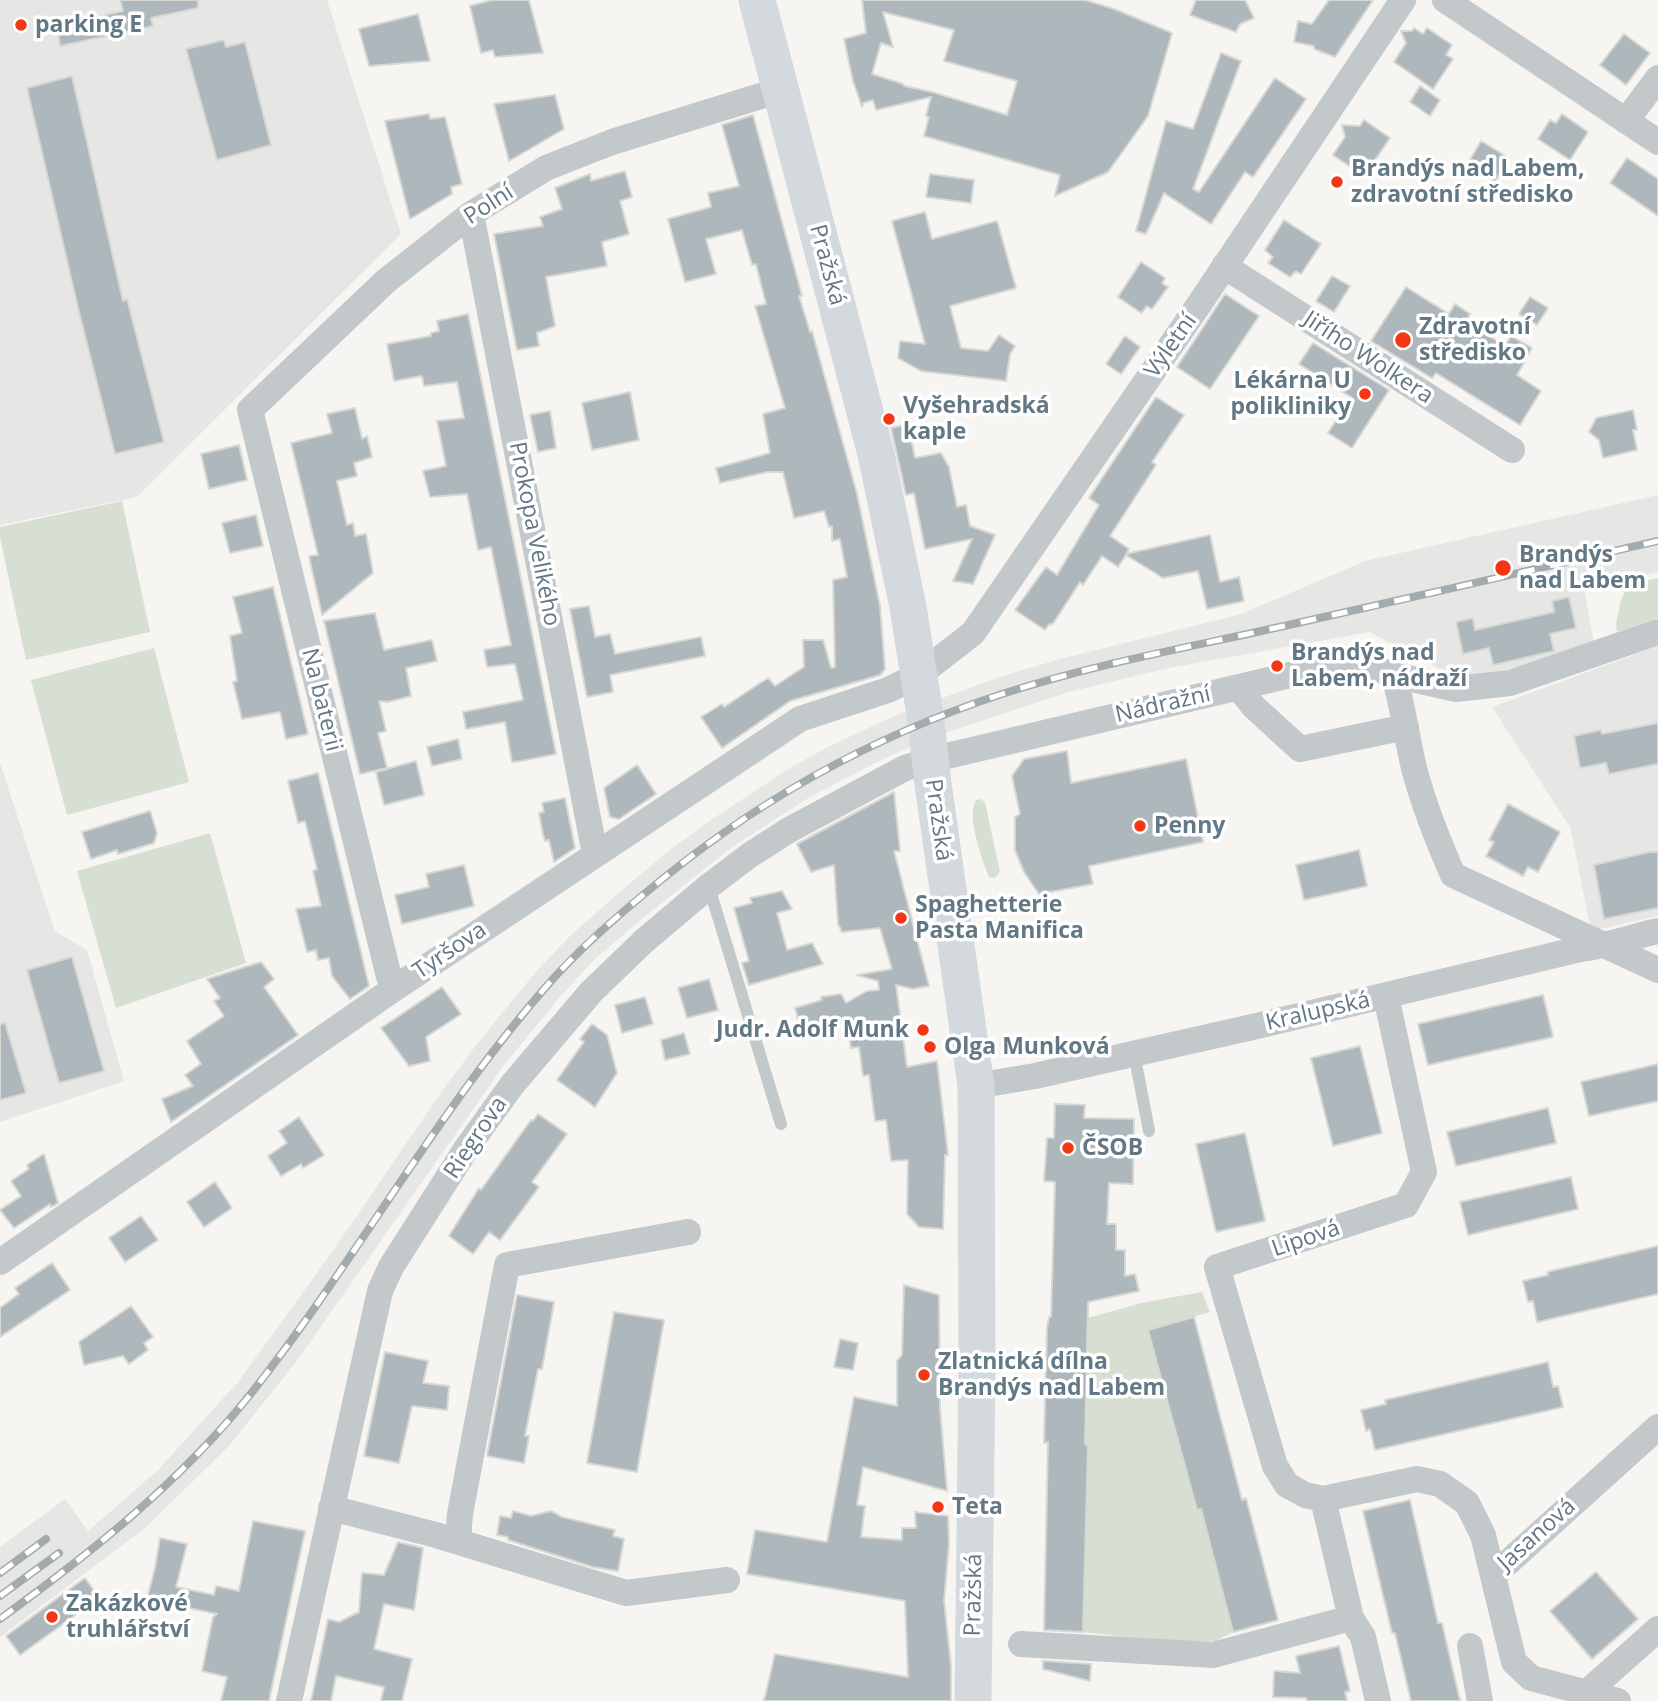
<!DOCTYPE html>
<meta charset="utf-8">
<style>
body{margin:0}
canvas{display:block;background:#f6f5f1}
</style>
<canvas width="1658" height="1701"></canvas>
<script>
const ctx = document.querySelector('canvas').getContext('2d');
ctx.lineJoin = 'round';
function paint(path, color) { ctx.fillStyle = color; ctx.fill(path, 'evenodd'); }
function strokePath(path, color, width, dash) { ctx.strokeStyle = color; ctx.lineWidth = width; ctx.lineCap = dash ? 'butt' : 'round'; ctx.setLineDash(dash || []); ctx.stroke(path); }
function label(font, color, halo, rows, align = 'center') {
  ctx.font = font + ' "Open Sans",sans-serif'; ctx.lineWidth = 7; ctx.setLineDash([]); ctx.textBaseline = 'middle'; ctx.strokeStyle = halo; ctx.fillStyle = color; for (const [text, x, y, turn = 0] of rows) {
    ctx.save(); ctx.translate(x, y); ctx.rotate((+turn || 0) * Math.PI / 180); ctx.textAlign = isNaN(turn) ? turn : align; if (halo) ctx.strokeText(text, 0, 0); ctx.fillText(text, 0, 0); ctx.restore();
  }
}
const built = new Path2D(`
 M0,0H327L401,234L137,497L0,525Z
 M1658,495V572L1584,588L1595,649L1461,680L1369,632L1169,668L1069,692L933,737L881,760L810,797L731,848L637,923L594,960L560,997L504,1065L296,1362L229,1446L143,1530L0,1637V1547L65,1499L88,1531L158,1470L238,1382L330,1255L442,1091L477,1044L534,974L570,936L614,897L667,852L711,820L793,766L834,744L894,716L999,677L1060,659L1241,614L1365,561Z
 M1658,646V916L1591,931L1570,827L1492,707Z
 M0,763L55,931L87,950L124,1081L0,1122Z`);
const green = new Path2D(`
 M122,501L150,632L26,660L0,537V527Z
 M1658,578V618L1617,632C1615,624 1617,617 1619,610C1623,583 1635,583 1658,578Z
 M154,648L189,782L67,815L31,680Z
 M980,799L985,802L1000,872L995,878L989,877C982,859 966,817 976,800Z
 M210,833L246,963L116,1008L77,871Z
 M1202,1292L1210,1312L1148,1330L1197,1509H1201L1233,1632L1216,1641L1179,1643L1083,1632L1088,1318L1141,1303Z`);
const building = new Path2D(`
 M120,0H198V8L151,18L153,26L60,46L57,26L123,11Z
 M492,0H529L543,53L495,57L493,50L481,53L470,6Z
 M862,0H1085L1114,9L1172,33L1148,116L1108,172L1055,196L1060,175L924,136L929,117L926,116L931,97L876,110L873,100L863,103L862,107L853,81L844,39L866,33ZM883,12L954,30L944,61L1017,81L1007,115L932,92L904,86L903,84L872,74L881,43L893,47Z
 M1196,0H1245L1254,18L1240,24L1236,32L1190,15Z
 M1329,0H1373L1335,57L1314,49V46L1294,42L1298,21L1312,24Z
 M418,14L430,61L369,66L359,29Z
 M1414,28L1423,34L1427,28L1452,45L1446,55L1453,59L1433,89L1394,62L1406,43L1401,31H1412Z
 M1624,34L1650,53L1626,85L1600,65Z
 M224,40L226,47L245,42L271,145L217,160L186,49Z
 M1221,53L1241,61L1193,189L1199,192L1275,78L1306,99L1253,177L1245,172L1211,224L1164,193L1146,234L1136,231L1166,121L1193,129Z
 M72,76L123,301L127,299L164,442L115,454L79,312L27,88Z
 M1420,86L1440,100L1430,116L1410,102Z
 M555,95L564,129L509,161L494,104Z
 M429,114L430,119L445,117L462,184L451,187L452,194L410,219L385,121Z
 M1562,114L1588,132L1570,160L1538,139L1550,120L1556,123Z
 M753,115L802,296H799L810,332L812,331L857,494L880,606L885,669L880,675L790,701L722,748L701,717L722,704L724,707L768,678L775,686L804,667L803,640H823L831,668L835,667L833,580L847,577L840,539L832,541V526L829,527L824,511L794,518L783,472H767L720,483L716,468L770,453L763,414L785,408L755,306L766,304L756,264L752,265L742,230L706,239L716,274L685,282L668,219L711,207L708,193L739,186L722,125Z
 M1364,120L1390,138L1364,176L1333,155L1345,137L1342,125L1360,126Z
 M1481,141L1509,158L1495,182L1467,165Z
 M1627,158L1658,179V216L1610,183Z
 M625,171L632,197L620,201L629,234L602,242L607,266L546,277L555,326L537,333L539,346L517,350L494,234L543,226L540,217L562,209L555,188L590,174L591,181Z
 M930,174L974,180L971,203L926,197Z
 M925,212L932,239L997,221L1016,288L950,306L961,348L988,351L999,335L1015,346L1010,354L1006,381L921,371L898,358L900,341L925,344L892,221Z
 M1284,220L1321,244L1301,274L1296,271L1290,277L1268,263L1273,257L1265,250Z
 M1141,262L1165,278L1162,283L1168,287L1152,309L1147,306L1141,313L1118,297Z
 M1332,276L1350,286L1334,312L1316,301Z
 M1406,287L1449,314L1455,304L1470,314L1466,321L1505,346L1511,336L1532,348L1517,375L1541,391L1520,425L1436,373L1432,378L1371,341Z
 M1225,294L1259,316L1210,389L1177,367Z
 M1530,297L1548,308L1537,325L1519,314Z
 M468,314L556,754L521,761L512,762L505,722L466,729L463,712L523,700L515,664L487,667L484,650L511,645L491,547L478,550L467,494L430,497L423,471L446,466L437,421L464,418L457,382L424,386L422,376L394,381L387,344L431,336V333L439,331L437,321Z
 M1125,336L1140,347L1121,374L1106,364Z
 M1313,343L1389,390L1352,448L1328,433L1351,397L1299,364Z
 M630,392L639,440L592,450L582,403Z
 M1156,397L1184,415L1152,462L1156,465L1110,536L1129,549L1126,554L1210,535L1220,582L1239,577L1244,601L1207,609L1198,571L1163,578L1126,555L1118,567L1102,556L1083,585L1080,582L1054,622L1051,625L1049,624L1045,630L1015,610L1046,567L1057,575L1099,505L1089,498Z
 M355,408L362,439L367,436L372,457L354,463L357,476L337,481L347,525L353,523L355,536L366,534L373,573L322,615L309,556L318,555L291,443L332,433L327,414Z
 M1633,410L1637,430H1633L1637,450L1603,458L1599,440L1589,432L1596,418Z
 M550,411L556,448L538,452L530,415Z
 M908,424L915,458L941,453L949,467L957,507L966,505L970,526L995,535L973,584L953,581L972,539L925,549L914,493L906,495L891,428Z
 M239,445L247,480L209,489L201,454Z
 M256,515L263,546L230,553L222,523Z
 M273,587L308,734L286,739L280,712L242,719L233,682L237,681L230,636L242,633L233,597Z
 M1569,597L1576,628L1550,634L1554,651L1493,665L1489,648L1463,654L1456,622L1473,618L1475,630L1554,612L1552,601Z
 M589,606L595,637L610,634L615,654L701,637L705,656L610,675L613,692L587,697L570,609Z
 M375,613L384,650L432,640L437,661L406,668L411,696L388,702L379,701L386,731L378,733L387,768L360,774L324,621Z
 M1658,723V764L1609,774L1606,763L1580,768L1574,736L1601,730L1602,734Z
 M458,739L462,759L432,766L427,747Z
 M1067,751L1071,783L1186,759L1203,842L1089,866L1093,884L1039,894L1024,872L1015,850V817L1020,814L1012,776L1024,759Z
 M416,761L424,795L384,805L376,772Z
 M637,765L656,794L619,819L610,817L604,788Z
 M318,773L369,986L350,999L332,976L329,958L318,960L316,950L307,952L296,909L321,906L313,871L317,869L305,821L298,823L288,781Z
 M894,792L900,851H894L929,986L913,989L896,985L907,1067L937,1061L948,1155H945L943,1229L919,1227L907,1214L908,1160L891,1161L886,1120L875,1121L869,1075L863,1076L859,1047L851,1048L847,1021L802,1034L795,1008L822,1000L821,997L841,994L846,1003L867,991L879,990L878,981L857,975L892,969L880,928L842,932L838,924L834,865L811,872L797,844Z
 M565,798L575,848L554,862L549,840L545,841L543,834L539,813L544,812L542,803Z
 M1508,804L1560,832L1538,872L1528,867L1523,876L1486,856L1494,842L1489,840Z
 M150,811L157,833L154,843L118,854L117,850L91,859L82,832Z
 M1359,850L1367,886L1304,900L1296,865Z
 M1649,852H1658V908L1604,919L1594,865Z
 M464,865L474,906L402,924L395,895L429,887L426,874Z
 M782,891L792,909L777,913L787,950L812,943L823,964L749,985L742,963L749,961L734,908L752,903L750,898Z
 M72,957L104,1071L59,1083L27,970Z
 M261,962L274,979L264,987L298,1035L171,1122L162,1099L193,1086L185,1075L201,1064L187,1041L224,1016L214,1001L220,998L207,979Z
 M709,979L718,1010L687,1018L678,988Z
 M442,987L461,1014L426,1037L430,1061L409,1066L381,1028Z
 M1543,995L1553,1037L1428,1065L1418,1024Z
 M645,997L653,1024L622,1033L615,1005Z
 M5,1023L26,1093L0,1100V1024Z
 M592,1024L607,1035L617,1073L595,1107L557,1080L584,1042L580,1039Z
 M684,1033L690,1054L665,1060L661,1040Z
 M1360,1046L1382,1133L1333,1146L1311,1058Z
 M1658,1064V1101L1589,1116L1581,1082Z
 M1055,1104L1085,1105L1084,1118L1134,1119L1133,1184L1109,1183L1107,1224H1116V1250H1125V1276L1135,1274L1139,1291L1088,1302L1085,1444L1088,1445L1083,1632L1044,1630L1048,1442L1044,1443L1047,1328L1049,1317H1051L1055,1182L1044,1181L1047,1138H1054Z
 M1548,1108L1556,1143L1456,1166L1447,1132Z
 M538,1114L567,1134L532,1182L539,1187L500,1240L489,1232L473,1254L449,1236L479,1188L481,1190L531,1120L533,1121Z
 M299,1117L324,1155L303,1168L301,1164L281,1176L268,1156L287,1143L279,1131Z
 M1245,1133L1265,1221L1216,1232L1196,1144Z
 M44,1154L58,1203L51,1207L50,1204L14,1228L0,1210L21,1196L11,1181L29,1169L27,1165Z
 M1571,1177L1578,1209L1468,1235L1460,1202Z
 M215,1182L232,1208L204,1227L187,1202Z
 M141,1216L158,1240L125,1262L109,1238Z
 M1658,1246V1294L1537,1322L1533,1301L1528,1302L1523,1281L1548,1275L1547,1272Z
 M52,1263L70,1290L0,1337V1308L19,1294L15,1288Z
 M904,1285L939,1295L940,1408L947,1491L863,1467L857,1505L865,1506L861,1537L902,1540V1528H916L915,1512L948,1516L949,1543L944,1601L951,1665V1701H764L775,1654L908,1677L905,1601L747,1574L755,1530L827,1542L854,1397L897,1406V1361L902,1355Z
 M517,1295L554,1302L542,1369H538L525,1436H529L524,1463L487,1456Z
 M131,1306L153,1337L144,1343L148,1350L129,1364L123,1356L84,1365L79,1342Z
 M614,1312L664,1320L637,1472L587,1463Z
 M1194,1317L1242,1500L1246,1498L1278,1620L1233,1632L1201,1509L1197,1510L1148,1330Z
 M840,1339L858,1343L853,1370L834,1367Z
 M385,1352L428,1361L423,1383L449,1386L447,1410L412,1406L399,1463L364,1456Z
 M1548,1362L1553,1387L1558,1386L1563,1407L1375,1450L1370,1429L1366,1431L1361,1410L1386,1404L1385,1400Z
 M1410,1500L1438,1623H1442L1460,1701H1411L1395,1633H1392L1363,1511Z
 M513,1511L531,1516L551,1511L562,1517L615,1530L613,1536L624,1539L618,1571L593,1567L508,1540V1537L497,1535L500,1516L511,1518Z
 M253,1521L305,1531L269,1701H221L227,1677L202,1671L213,1617L217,1614L147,1599L155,1568L160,1538L187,1544L176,1587L214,1595L216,1586L239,1591Z
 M398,1542L423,1548L414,1610L384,1604L374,1649L412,1659L402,1701H381L384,1687L336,1676L331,1701H311L328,1619L339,1622L359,1612L362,1573L384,1575Z
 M1596,1572L1638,1619L1592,1659L1550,1611Z
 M85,1578L99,1598L20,1655L6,1636Z
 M1339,1646L1350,1691L1345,1692L1347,1701H1307L1306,1698L1273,1697L1274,1671L1300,1673L1296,1656Z
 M1043,1661L1091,1664L1090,1681L1043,1669Z`);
const lane = new Path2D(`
 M709,887L781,1124
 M1134,1053L1149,1131`);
const street = new Path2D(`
 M1445,0L1658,142
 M1626,121L1658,78
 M471,214L595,854
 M1224,266L1512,450
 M1394,675L1456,689L1510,683L1658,632
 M1238,687L1254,707L1300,749L1406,727
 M395,988L389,977L250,410L386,281L471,214L546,168L612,142L780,90
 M1386,996L1424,1172L1406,1205L1217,1267L1275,1466L1287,1485L1305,1495L1323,1499L1417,1479L1440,1484L1467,1503L1483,1535L1514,1662L1531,1678L1618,1701
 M976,1086L1035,1076L1257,1026L1580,949C1607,946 1631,937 1658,931
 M0,1262L395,988L800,719L888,690L919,675L973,633L1198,306L1403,0
 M1323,1499L1351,1618L1363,1637L1378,1701
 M331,1508L436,1535L626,1593L727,1580
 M458,1541L460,1514L507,1265L688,1232
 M1493,1576L1658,1427
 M1021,1644L1213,1655L1351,1618
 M1470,1646L1480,1701
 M1585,1694L1658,1629
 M289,1701L380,1291L391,1267L468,1146L512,1085L591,992L644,941L709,886L750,855L789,830L905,768L930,760L1303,672L1360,663L1394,675C1403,707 1407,740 1415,772C1425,808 1438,841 1453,875L1658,970`);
const secondary = new Path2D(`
 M757,0L876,454L908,607L926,721L933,784L976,1086L977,1363L973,1701`);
const rail = new Path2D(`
 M0,1573L46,1539
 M0,1596L59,1553
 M0,1619C92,1552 182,1481 253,1391C356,1260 436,1113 545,988C574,954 608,924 643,895C751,804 867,738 1002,694C1094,664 1190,647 1284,626C1409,598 1533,570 1658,541`);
const markers = [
 [21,25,7,"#f33614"],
 [1337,182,7,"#f33614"],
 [1403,340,9,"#f33614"],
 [1365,394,7,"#f33614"],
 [889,419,7,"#f33614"],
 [1503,568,9,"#f33614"],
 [1277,666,7,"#f33614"],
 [1140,826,7,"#f33614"],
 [901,918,7,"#f33614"],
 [923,1030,7,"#f33614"],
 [930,1047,7,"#f33614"],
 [1068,1148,7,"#f33614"],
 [924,1375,7,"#f33614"],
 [938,1507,7,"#f33614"],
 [52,1617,7,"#f33614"]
];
const poiNames = [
 ["parking E",35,25],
 ["Brandýs nad Labem,",1351,169],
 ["zdravotní středisko",1351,195],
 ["Zdravotní",1419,327],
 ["středisko",1419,353],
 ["Lékárna U",1351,381,"right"],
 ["polikliniky",1351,407,"right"],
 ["Vyšehradská",903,406],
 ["kaple",903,432],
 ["Brandýs",1519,555],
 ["nad Labem",1519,581],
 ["Brandýs nad",1291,653],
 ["Labem, nádraží",1291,679],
 ["Penny",1154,826],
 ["Spaghetterie",915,905],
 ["Pasta Manifica",915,931],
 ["Judr. Adolf Munk",909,1030,"right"],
 ["Olga Munková",944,1047],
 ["ČSOB",1082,1148],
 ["Zlatnická dílna",938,1362],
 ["Brandýs nad Labem",938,1388],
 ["Teta",952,1507],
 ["Zakázkové",66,1604],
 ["truhlářství",66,1630]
];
const streetNames = [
 ["Polní",489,205,-33],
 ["Pražská",827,265,75],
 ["Výletní",1171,346,-55],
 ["Jiřího Wolkera",1368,358,33],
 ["Prokopa Velikého",534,534,79],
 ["Na baterii",321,700,76],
 ["Nádražní",1163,705,-13],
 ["Pražská",938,820,82],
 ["Tyršova",450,951,-34],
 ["Kralupská",1318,1012,-13],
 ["Riegrova",476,1138,-56],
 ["Lipová",1306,1239,-19],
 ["Jasanová",1537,1535,-42],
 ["Pražská",974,1595,-89]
];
paint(built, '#e6e7e5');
paint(green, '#d7ded2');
paint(building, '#aeb7bb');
strokePath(building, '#d7d7d4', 2);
strokePath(lane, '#c3c8ca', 12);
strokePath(street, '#c3c8ca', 26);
strokePath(secondary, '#d3d9dd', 37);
strokePath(rail, '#a3abaf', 8);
strokePath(rail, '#fff', 5, [16]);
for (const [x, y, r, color] of markers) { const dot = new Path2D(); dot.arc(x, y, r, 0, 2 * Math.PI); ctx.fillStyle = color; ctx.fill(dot); strokePath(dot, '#fff', 2.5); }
label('bold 23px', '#627885', '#fff', poiNames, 'left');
label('23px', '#627885', '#fff', streetNames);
</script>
